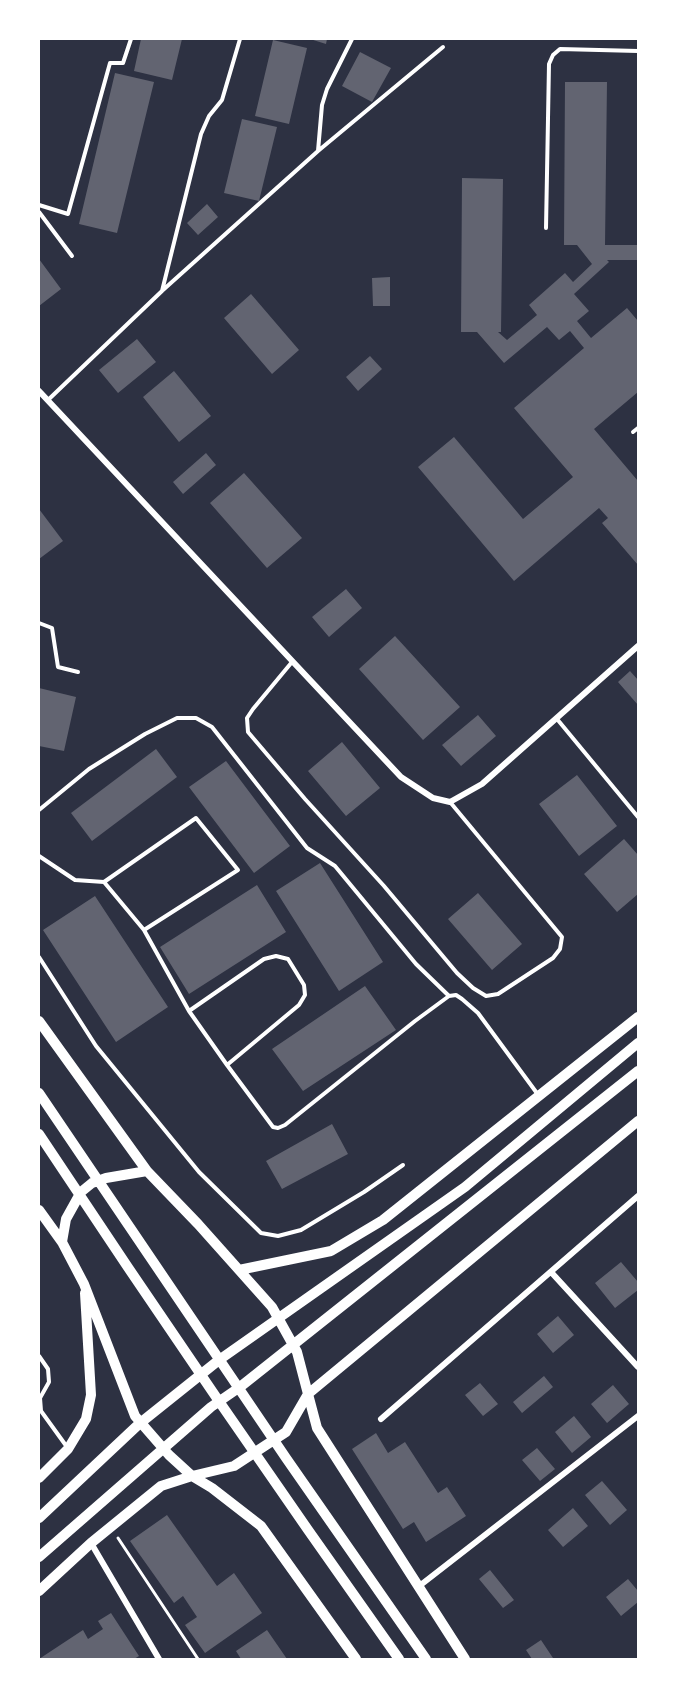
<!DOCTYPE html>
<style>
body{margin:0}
#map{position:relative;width:677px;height:1698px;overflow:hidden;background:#2d3142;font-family:"IBM Plex Sans",sans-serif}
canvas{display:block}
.frame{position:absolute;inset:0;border:40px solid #fff;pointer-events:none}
</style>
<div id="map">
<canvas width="677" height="1698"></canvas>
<div class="frame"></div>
</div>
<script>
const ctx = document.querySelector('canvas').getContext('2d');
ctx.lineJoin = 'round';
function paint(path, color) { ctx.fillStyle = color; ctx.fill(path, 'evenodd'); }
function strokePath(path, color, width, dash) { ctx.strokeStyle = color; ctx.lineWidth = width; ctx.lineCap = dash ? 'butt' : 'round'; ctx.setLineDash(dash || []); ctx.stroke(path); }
const building = new Path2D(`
 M141,39H182L172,80L134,71Z
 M310,39H327L326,44Z
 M273,40L307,48L289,124L255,116Z
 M360,52L391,68L372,102L342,86Z
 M115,73L154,82L117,233L79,224Z
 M565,82H607L605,245H638V260H607L609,262L574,294L589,311L577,321L591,338L627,308L638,321V392L594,429L638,481V565L602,523L608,518L599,508L514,581L418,467L454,437L523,519L573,477L514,408L584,348L570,331L559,340L547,327L504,363L477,332H461L462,178L503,179L501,332H498L507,340L537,315L529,305L565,273L573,282L592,264L577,245H564Z
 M242,119L277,127L259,201L224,193Z
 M207,204L218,217L198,235L187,223Z
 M39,259L61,289L39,306Z
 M390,277V306H373L372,278Z
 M251,294L299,350L272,374L224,318Z
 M137,339L156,362L118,393L99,370Z
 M370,356L382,369L358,391L346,377Z
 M174,371L211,416L179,442L143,397Z
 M206,453L216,465L183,494L173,482Z
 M244,473L302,538L267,568L210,503Z
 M39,509L63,541L39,559Z
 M346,589L362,608L329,637L312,617Z
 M395,636L460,707L423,740L359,669Z
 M630,671L638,680V705L618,682Z
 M39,688L76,697L64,751L39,746Z
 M478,715L496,736L461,766L442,745Z
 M342,742L380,788L346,816L308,771Z
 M156,749L177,777L92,841L71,813Z
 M226,761L290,846L254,873L189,787Z
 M577,775L617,826L579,856L539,804Z
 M624,839L638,855V894L617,912L584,874Z
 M320,863L383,962L339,991L276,891Z
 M257,885L286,932L189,994L160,947Z
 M478,893L522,944L492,970L448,919Z
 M95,896L168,1007L116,1042L43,930Z
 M365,986L396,1030L303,1091L272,1049Z
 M332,1124L348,1154L282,1189L266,1161Z
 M621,1262L638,1282V1290L615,1308L595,1283Z
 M558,1316L574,1335L553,1353L537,1334Z
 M544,1376L553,1387L522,1413L513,1402Z
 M480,1383L498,1404L483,1416L465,1395Z
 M613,1385L629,1404L607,1423L591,1404Z
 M574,1416L591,1437L572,1453L555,1432Z
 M376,1433L388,1453L405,1442L438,1493L447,1487L466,1516L426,1542L414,1522L403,1529L352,1449Z
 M537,1448L555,1469L540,1481L522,1460Z
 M602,1481L627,1510L610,1525L585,1495Z
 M573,1508L588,1526L563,1547L548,1530Z
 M167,1515L217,1586L234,1573L262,1613L205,1653L185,1625L197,1617L183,1596L174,1603L130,1541Z
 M490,1570L514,1600L503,1608L479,1579Z
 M628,1579L638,1591V1602L621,1616L606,1597Z
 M111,1613L139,1656L134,1659H39L83,1630L88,1639L103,1629L98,1621Z
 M267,1630L287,1659H241L236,1651Z
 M541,1640L553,1658L552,1659H532L526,1650Z`);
const path = new Path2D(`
 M118,1538L198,1659`);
const service = new Path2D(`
 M318,151L322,105L327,89L352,39
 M39,205L68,214L110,63H123L131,39
 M39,212L72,256
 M546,228L549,64L553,55L560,49L638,51
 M163,290L318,151L443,47
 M48,400L162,291L201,134L209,116L222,100L240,39
 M633,432L638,428
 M39,623L52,628L58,667L78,672
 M292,662L253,709L247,718L248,732L305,799L384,886L457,973L473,988L486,996L498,994L553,958L560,949L562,937L450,802
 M557,719L638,817
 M39,810L89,769L145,734L177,718H196L212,727L307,848L335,866L416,964L449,996
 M39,856L75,880L104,882L196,818L238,870L144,930L189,1011L227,1065L299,1005L305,995L304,985L288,959L276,956L264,959L189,1011
 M104,882L144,930
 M39,957L96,1046L199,1172L261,1233L278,1236L301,1230L364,1192L403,1165
 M227,1065L273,1127L278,1128L285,1125L415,1021L449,996L456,995L462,999L478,1013L539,1096
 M39,1356L48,1369L49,1382L40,1398L41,1411L67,1447`);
const minor = new Path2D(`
 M39,391L401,777L433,798L450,802L482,784L638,646
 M551,1272L638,1367
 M381,1419L638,1196
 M91,1543L159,1659
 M418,1587L638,1416`);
const primary = new Path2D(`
 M39,1021L147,1171
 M39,1093L286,1458L426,1659
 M39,1134C156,1311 276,1486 399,1659
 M147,1171L198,1224L272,1307L297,1352L308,1394L286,1432L234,1466L192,1476L169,1455L135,1416L84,1284L62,1242L66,1219L81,1192L92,1183L106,1178Z
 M39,1210L62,1242
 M239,1270L331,1251L383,1220L638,1017
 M39,1478L68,1449L86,1419L91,1395L85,1293
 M39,1518L139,1424L219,1360L465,1187L638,1043
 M39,1557L211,1407L240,1387L638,1071
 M39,1591L91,1543L161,1486L192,1476L212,1488L261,1526L356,1659
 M465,1659L317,1428L308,1394L638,1121`);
paint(building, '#626471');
strokePath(path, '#fff', 3);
strokePath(service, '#fff', 4);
strokePath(minor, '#fff', 6);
strokePath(primary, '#fff', 10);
</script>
